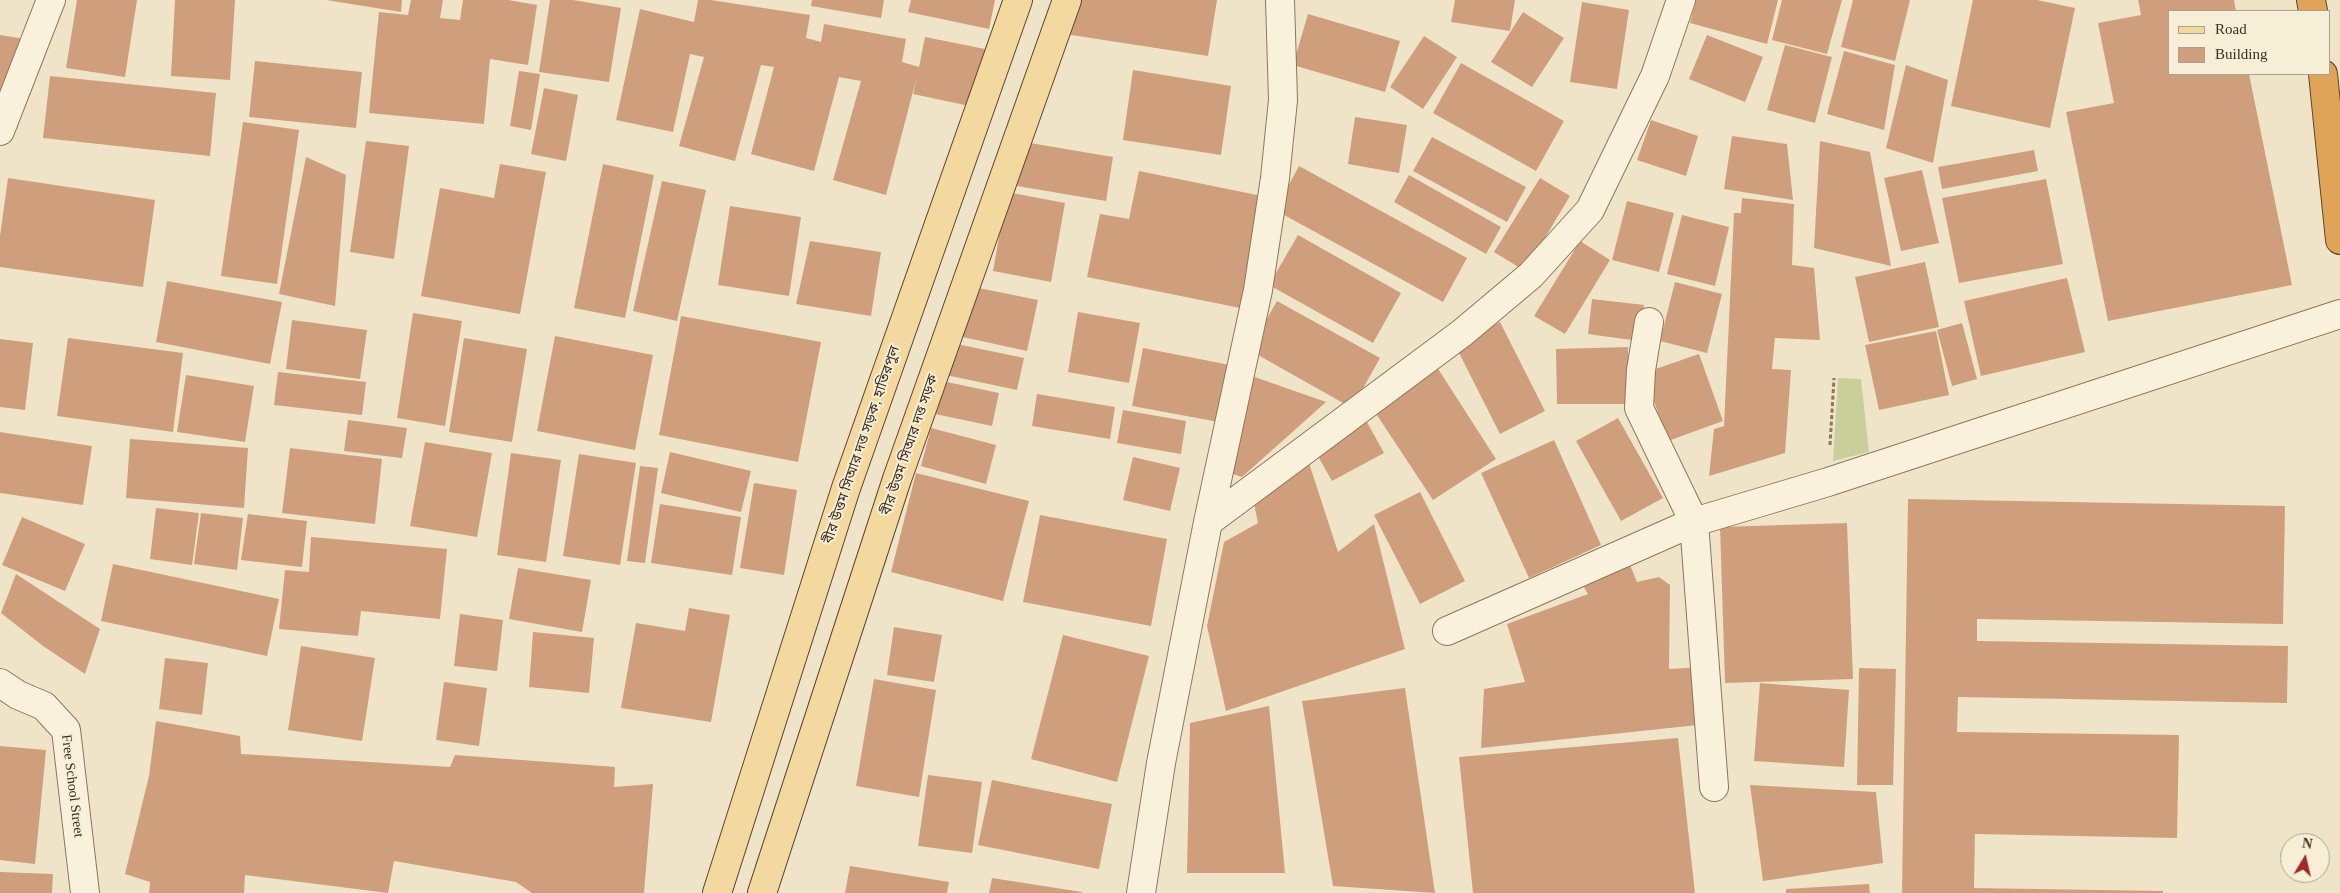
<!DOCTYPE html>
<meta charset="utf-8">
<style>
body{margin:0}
#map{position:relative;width:2340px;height:893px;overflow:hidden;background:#f0e4c8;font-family:"Times New Roman",serif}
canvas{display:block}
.legend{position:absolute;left:2168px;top:10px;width:162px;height:65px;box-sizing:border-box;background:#f7eed8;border:1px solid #ada18e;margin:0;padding:6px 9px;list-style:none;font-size:15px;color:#3d2e20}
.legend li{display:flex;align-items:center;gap:10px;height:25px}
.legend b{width:25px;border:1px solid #ada18e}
.north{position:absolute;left:2280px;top:833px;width:50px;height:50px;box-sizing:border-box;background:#f7eed8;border:1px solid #ada18e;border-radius:50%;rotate:9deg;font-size:14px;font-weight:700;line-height:20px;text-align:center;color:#3d2e20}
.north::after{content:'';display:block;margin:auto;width:18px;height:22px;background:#9e2a2b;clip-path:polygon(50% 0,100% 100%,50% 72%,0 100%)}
</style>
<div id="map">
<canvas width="2340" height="893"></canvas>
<ul class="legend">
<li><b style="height:6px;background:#f3d9a0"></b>Road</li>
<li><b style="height:14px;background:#cf9f7d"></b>Building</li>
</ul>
<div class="north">N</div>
</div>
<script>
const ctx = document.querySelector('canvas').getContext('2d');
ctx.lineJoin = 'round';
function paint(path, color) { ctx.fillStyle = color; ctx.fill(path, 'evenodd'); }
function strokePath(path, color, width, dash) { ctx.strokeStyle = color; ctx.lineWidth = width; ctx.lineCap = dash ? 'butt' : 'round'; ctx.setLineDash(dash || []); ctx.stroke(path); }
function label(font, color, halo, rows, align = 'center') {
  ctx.font = font + ' "Times New Roman","Noto Sans Bengali",serif'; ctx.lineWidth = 4; ctx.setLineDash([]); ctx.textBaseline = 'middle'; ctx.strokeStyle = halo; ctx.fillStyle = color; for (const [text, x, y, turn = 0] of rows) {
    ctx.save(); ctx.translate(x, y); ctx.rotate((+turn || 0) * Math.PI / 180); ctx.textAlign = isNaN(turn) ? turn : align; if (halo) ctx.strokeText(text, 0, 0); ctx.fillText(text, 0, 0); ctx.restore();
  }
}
const green = new Path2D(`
 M1838,378L1861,379L1869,452L1833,461Z`);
const building = new Path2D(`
 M77,0H137L125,77L66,68Z
 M175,0H235L230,80L171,76Z
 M326,0H402L401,12Z
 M411,0H443L440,18L460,20L463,0H508L537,5L528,65L490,59L484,124L369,113L379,12L408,15Z
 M550,0H573L621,8L609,82L539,72Z
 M698,0H710L810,15L806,38L821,42L824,24L906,39L902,62L919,67L925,37L985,49L974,107L913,94L917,76L886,195L833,180L861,81L839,77L814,171L751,154L774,67L761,65L735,161L679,146L704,57L690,54L673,132L616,120L640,9L694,22Z
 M812,0H884L881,18L811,6Z
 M911,0H995L989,29L908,12Z
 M1063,0H1217L1208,56L1058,33Z
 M1455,0H1515L1510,31L1451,22Z
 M1696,0H1778L1767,44L1690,23Z
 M1782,0H1842L1827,54L1772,40Z
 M1853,0H1910L1895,61L1841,47Z
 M1973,0H2037L2075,8L2050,128L1951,106Z
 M2138,0H2234L2236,11H2169V74H2249L2292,285L2108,321L2066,112L2114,103L2098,23L2141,15Z
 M1582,2L1629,10L1617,89L1570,82Z
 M1523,12L1564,38L1532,87L1491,62Z
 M1308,14L1400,41L1385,92L1293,65Z
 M0,35L25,39L0,99Z
 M1707,35L1763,57L1745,102L1689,79Z
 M1424,36L1457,57L1423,109L1390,87Z
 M1785,45L1832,57L1815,123L1767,110Z
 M1844,51L1895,65L1884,130L1827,114Z
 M255,61L362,72L356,128L249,117Z
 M1461,63L1564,121L1536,171L1433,113Z
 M1906,65L1948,80L1933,163L1886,148Z
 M1133,70L1231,86L1221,155L1123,140Z
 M519,71L540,74L531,130L510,126Z
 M50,76L216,93L210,156L43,138Z
 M544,88L578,95L566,161L531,154Z
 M1355,117L1407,125L1399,173L1348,164Z
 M1651,120L1698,136L1686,176L1637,160Z
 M243,122L299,130L277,284L221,276Z
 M1732,136L1787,144L1793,200L1724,189Z
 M1432,137L1526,187L1507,222L1413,171Z
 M366,141L409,146L394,259L350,252Z
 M1820,141L1870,152L1891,266L1814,248Z
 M1024,142L1113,157L1106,201L1017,186Z
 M2034,150L2038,171L1942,189L1938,167Z
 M306,157L346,175L335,306L279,294Z
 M500,164L546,172L520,314L421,296L440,188L494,198Z
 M603,164L654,175L625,318L574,308Z
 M1299,166L1467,258L1443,302L1275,210Z
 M1922,170L1939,243L1901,251L1884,178Z
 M1139,171L1267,197L1245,309L1087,277L1100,214L1129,219Z
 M1409,175L1501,227L1486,254L1394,202Z
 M8,178L155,200L143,287L0,267V236Z
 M1540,178L1570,196L1525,271L1494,252Z
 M2046,179L2063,264L1959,283L1942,198Z
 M662,181L706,190L677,321L633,311Z
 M1007,192L1065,203L1051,282L993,271Z
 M1742,198L1794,204L1792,265L1814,268L1820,340L1775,338L1772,369L1791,370L1785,453L1709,476L1714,429L1724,426L1734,213H1741Z
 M1627,201L1674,213L1659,272L1612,260Z
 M730,206L801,217L789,296L718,285Z
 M1682,215L1729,227L1715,286L1667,274Z
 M1298,235L1401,293L1373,343L1269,285Z
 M810,241L881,252L871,316L796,304Z
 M1580,241L1610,260L1565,334L1534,316Z
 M1925,262L1939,327L1869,342L1855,277Z
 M2067,278L2085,352L1981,376L1964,301Z
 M167,281L282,302L270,364L156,342Z
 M1675,282L1722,294L1707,353L1660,341Z
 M969,286L1038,300L1027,351L958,336Z
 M1592,299L1644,305L1639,341L1588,334Z
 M1277,301L1380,358L1352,408L1249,350Z
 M1078,312L1140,323L1129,383L1068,372Z
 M413,313L462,321L445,426L397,418Z
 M681,316L821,342L798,462L659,435Z
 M292,320L367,330L360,379L286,369Z
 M1500,322L1545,411L1500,434L1455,345Z
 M1962,323L1977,379L1952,386L1937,330Z
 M1936,331L1949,395L1879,410L1865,345Z
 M555,336L653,355L635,450L537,431Z
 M68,338L183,353L173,432L57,416Z
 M464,338L527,349L512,442L449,432Z
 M0,339L33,343L25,410L0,407Z
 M952,343L1024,358L1017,390L946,375Z
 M1628,347L1629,404H1557L1556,349Z
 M1143,348L1230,365L1219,422L1132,406Z
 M1699,354L1723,421L1668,441L1644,373Z
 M1435,364L1496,459L1433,500L1371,406Z
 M278,372L366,382L362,415L274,405Z
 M186,375L254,386L245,442L177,432Z
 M1249,375L1326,402L1242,477L1227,472Z
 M942,381L999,393L992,426L935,414Z
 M1037,394L1115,407L1110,439L1032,426Z
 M1123,410L1186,421L1181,454L1117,443Z
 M1618,418L1663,498L1621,521L1576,441Z
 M348,420L407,428L402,458L344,451Z
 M1367,422L1384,453L1332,481L1315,451Z
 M931,428L996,445L986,484L921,466Z
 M0,432L92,446L83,505L0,493Z
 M130,439L248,448L244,508L126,498Z
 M1554,440L1601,545L1529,578L1481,473Z
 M425,442L492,453L477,537L410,526Z
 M290,448L382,459L375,524L282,513Z
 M670,452L751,471L741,512L661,493Z
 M511,453L561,460L546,562L497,555Z
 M579,454L636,463L620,565L563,556Z
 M1133,457L1180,468L1170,511L1123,500Z
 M1309,463L1338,552L1374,524L1405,649L1226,711L1207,626L1224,542L1258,523L1254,504Z
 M640,466L658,468L645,563L627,561Z
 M916,473L1029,501L1003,601L891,572Z
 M754,483L797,490L784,575L740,568Z
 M1420,492L1465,581L1420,604L1374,515Z
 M1908,499L2285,506L2283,624L1977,619V641L2288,646L2287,703L1958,697L1957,732L2179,735L2177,838L1975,834L1974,888L2163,891V893H1902Z
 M660,504L741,517L732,575L651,563Z
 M156,508L199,513L192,565L150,559Z
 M201,513L243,518L237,570L194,564Z
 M248,514L307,521L302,567L241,560Z
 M1040,515L1167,539L1151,626L1023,602Z
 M22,517L85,544L65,591L2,565Z
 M1847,523L1853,679L1725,683L1720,527Z
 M311,537L447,549L440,619L361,611L358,636L279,629L285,570L309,572Z
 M1628,560L1637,582L1659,577L1670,585L1669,669L1704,667L1707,724L1481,748L1484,689L1525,682L1507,624L1588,594L1580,581Z
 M113,564L279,599L267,656L101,621Z
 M518,568L591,580L582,632L509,619Z
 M16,574L100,629L85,674L43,646L1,613Z
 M689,608L730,615L711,722L621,708L636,623L685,631Z
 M460,614L503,620L497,671L454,666Z
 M894,627L942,635L934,682L887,675Z
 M533,632L594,638L589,693L529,687Z
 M1063,635L1149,656L1117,782L1031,759Z
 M301,646L375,658L362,741L288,730Z
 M165,658L208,663L202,715L159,709Z
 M1859,668L1896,669L1893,785H1857Z
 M874,679L936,690L919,797L856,786Z
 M444,682L487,688L479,746L436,740Z
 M1760,683L1849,690L1844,767L1754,761Z
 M1405,688L1435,893L1333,886L1302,701Z
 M1269,706L1285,873H1187L1190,723Z
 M156,721L240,736L241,754L450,767L455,755L615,767L614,787L653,784L644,893H532L516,882L394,861L388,893L245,875L244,893H149L150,882L125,874L149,776Z
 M1678,738L1695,893H1473L1459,757Z
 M0,746L46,750L35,864L0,860Z
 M928,775L982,782L972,853L918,846Z
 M992,780L1112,804L1099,869L978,845Z
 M1750,785L1876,792L1883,863L1763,881Z
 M850,866L949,882L947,893H845Z
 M0,872L53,874L52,893H0Z
 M992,878L1082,892V893H989Z
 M1869,884L1870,893H1786V889Z`);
const path = new Path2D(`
 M1830,445L1834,378`);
const minor = new Path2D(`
 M0,131L51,0
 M1208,522L1462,333L1531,275L1590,210L1655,76L1681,0
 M1447,631L1694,522L1639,408L1641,370L1649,322
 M0,683L18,695L44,706L66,730L85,893
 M1714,787L1694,522L1828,482L2340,314
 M1141,893L1161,763L1208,522L1258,290L1275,178L1283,100L1280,0`);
const major = new Path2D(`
 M717,893L846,488L1018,0
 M762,893L897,479L1067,0`);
const highway = new Path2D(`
 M2311,0L2313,11
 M2323,74L2340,240`);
const streetNames = [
 ["বীর উত্তম সিআর দত্ত সড়ক, হাতিরপুল",862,445,-71],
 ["বীর উত্তম সিআর দত্ত সড়ক",910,445,-71],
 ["Free School Street",72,786,83]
];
paint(green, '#c9cf9b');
paint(building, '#cf9f7d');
strokePath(minor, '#8d765c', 30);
strokePath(major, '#5b4430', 30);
strokePath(highway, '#5b4430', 30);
strokePath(path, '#8d765c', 3, [4, 2.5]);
strokePath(minor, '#faf1dc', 28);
strokePath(major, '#f3d9a0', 28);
strokePath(highway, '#e0a458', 28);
label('14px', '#3d2e20', '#f7eed8', streetNames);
</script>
